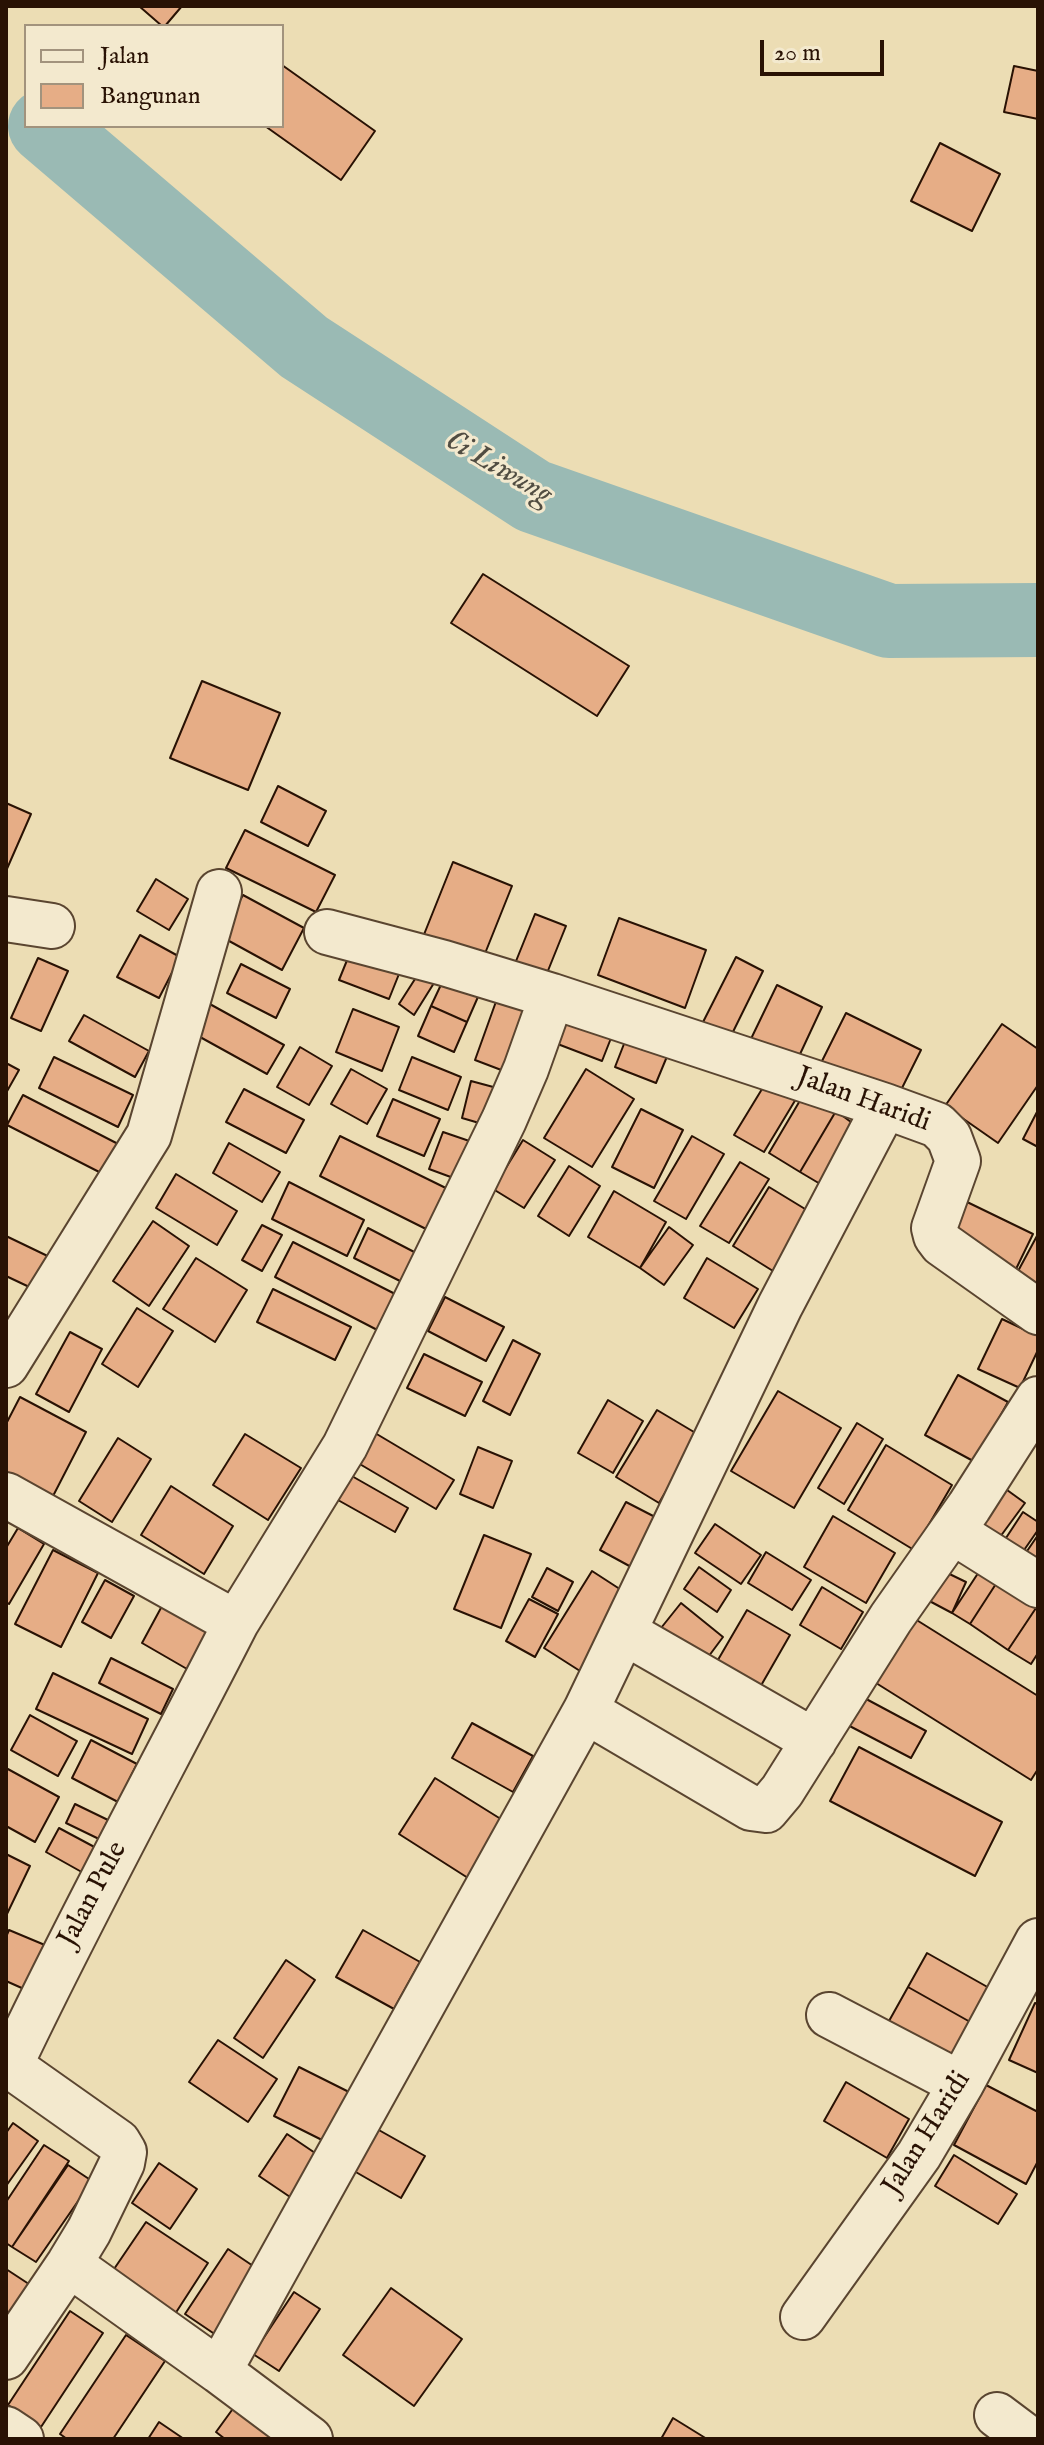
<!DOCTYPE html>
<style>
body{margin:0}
#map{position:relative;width:1044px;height:2445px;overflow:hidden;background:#ecddb4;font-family:"IM FELL English",serif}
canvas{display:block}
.frame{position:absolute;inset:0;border:8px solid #291204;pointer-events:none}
.legend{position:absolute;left:24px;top:24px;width:260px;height:104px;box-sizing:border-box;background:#f3e9ce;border:2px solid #a2937d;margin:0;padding:10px 14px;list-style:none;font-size:24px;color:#291204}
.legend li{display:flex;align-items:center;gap:16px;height:40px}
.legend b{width:40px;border:2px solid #a2937d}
.scale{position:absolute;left:760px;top:40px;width:124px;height:36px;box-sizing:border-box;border:4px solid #291204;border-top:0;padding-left:10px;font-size:24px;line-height:28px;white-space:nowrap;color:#291204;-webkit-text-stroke:6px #f3e9ce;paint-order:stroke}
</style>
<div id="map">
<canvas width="1044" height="2445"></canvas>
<div class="frame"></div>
<ul class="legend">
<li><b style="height:10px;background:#f3e9ce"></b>Jalan</li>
<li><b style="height:22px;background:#e6ad86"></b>Bangunan</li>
</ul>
<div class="scale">20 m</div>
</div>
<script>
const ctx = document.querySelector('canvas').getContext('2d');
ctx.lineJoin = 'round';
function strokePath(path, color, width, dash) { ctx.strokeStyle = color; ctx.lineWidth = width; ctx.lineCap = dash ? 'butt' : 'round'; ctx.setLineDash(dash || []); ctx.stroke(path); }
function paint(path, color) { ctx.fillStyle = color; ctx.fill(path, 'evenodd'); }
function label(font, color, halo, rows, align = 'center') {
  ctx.font = font + ' "IM FELL English",serif'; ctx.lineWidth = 6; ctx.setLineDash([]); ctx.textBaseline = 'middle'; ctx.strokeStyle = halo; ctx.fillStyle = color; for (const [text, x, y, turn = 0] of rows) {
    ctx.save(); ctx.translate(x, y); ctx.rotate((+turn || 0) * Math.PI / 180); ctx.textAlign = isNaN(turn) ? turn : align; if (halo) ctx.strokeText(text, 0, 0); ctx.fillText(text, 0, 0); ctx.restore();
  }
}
const river = new Path2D(`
 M45,126L304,347L533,496L889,621L1038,620`);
const building = new Path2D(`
 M139,6H182L165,26H162Z
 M282,65L375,131L341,180L265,126H282Z
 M1014,66L1038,71V119L1004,112Z
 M940,143L1000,174L972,231L911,201Z
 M483,574L629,666L597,716L451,623Z
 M202,681L280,713L248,790L170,758Z
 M278,786L326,811L308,846L261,822Z
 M6,803L31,814L6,871Z
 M245,830L335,875L316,912L226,868Z
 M453,862L512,886L480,966L421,942Z
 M156,879L188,899L169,930L137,911Z
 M243,895L304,928L282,970L220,936Z
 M535,914L566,926L541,988L510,976Z
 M619,918L706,950L685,1008L598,975Z
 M140,935L180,957L159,998L117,977Z
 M354,943L403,964L389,999L339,980Z
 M736,957L763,971L727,1044L699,1030Z
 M38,958L68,971L41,1031L11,1018Z
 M241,964L290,989L276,1018L227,993Z
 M424,965L439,975L414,1015L399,1004Z
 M446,974L481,990L467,1022L431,1006Z
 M777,985L822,1007L794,1067L748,1045Z
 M498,996L541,1011L517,1076L475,1060Z
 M208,1003L284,1045L267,1074L191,1032Z
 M431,1006L467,1022L454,1052L418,1036Z
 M353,1009L399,1027L382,1071L336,1052Z
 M569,1009L615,1028L602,1061L555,1043Z
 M846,1013L921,1050L896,1100L821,1063Z
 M84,1015L149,1051L135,1077L69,1041Z
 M1002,1024L1038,1049V1085L998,1143L945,1106Z
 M631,1026L673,1042L656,1083L615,1067Z
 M300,1047L332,1066L309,1105L277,1087Z
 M54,1057L133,1095L118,1127L39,1088Z
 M412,1057L461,1077L448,1110L399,1090Z
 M6,1063L19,1070L6,1093Z
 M351,1069L387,1089L367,1124L331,1104Z
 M586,1069L634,1099L592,1167L544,1138Z
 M773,1071L802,1089L764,1152L734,1135Z
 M471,1081L497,1088L486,1125L462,1118Z
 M808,1087L839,1106L800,1172L769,1153Z
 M244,1089L304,1120L286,1153L226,1122Z
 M23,1095L124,1147L109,1177L7,1125Z
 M393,1099L440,1119L424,1156L377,1136Z
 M641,1109L683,1130L654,1188L612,1167Z
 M1038,1110V1147L1023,1139Z
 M836,1111L855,1125L827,1188L800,1172Z
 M443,1132L481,1145L467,1183L429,1169Z
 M340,1136L458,1194L438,1235L320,1176Z
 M692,1136L724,1154L686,1219L654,1201Z
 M523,1140L555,1160L524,1208L493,1189Z
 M229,1143L280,1172L262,1202L213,1173Z
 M740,1162L769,1179L729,1243L700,1226Z
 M569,1166L600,1186L569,1236L538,1216Z
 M176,1174L237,1211L217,1245L156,1208Z
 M289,1182L364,1220L347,1256L272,1219Z
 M769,1187L810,1212L773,1271L733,1246Z
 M614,1191L666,1222L640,1268L588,1237Z
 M965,1201L1033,1234L1016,1269L948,1236Z
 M153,1221L189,1246L149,1306L113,1281Z
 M262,1225L282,1235L262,1271L242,1260Z
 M669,1227L693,1245L664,1285L640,1268Z
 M368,1228L420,1255L406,1284L354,1258Z
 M1038,1234V1284L1017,1273Z
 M6,1236L58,1261L42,1293L6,1276Z
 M293,1242L403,1298L385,1334L275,1277Z
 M196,1258L247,1290L215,1342L163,1309Z
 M707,1258L758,1289L734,1328L684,1298Z
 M273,1289L351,1327L335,1360L257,1322Z
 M445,1297L504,1327L486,1361L428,1331Z
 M137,1308L173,1331L138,1387L102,1364Z
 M1002,1319L1038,1336V1350L1020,1388L978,1369Z
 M70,1332L102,1349L69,1412L36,1394Z
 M513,1340L540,1354L510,1415L483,1401Z
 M424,1354L482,1382L465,1416L407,1388Z
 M958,1375L1008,1402L975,1462L925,1435Z
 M778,1391L841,1428L794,1508L731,1471Z
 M20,1397L86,1432L52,1498L6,1474V1424Z
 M608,1400L643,1421L613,1473L578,1453Z
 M657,1410L699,1435L659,1503L616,1477Z
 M857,1423L883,1439L844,1504L818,1488Z
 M375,1433L454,1480L436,1509L358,1463Z
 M245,1434L301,1468L268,1520L213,1485Z
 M118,1438L151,1459L112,1522L79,1501Z
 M886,1445L952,1485L914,1550L848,1510Z
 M478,1447L512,1461L493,1508L460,1494Z
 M343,1471L408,1508L395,1532L329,1495Z
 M996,1482L1025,1503L1000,1537L971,1517Z
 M171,1486L233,1526L204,1574L141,1535Z
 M626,1502L659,1519L633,1568L600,1550Z
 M1023,1512L1038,1522V1530L1022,1553L1004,1541Z
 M833,1516L895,1553L866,1603L804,1567Z
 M715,1524L761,1555L741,1584L695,1553Z
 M18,1528L44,1544L9,1604L6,1602V1548Z
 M484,1535L531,1554L501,1628L454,1609Z
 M1038,1535V1567L1023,1557Z
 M53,1550L98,1573L61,1647L15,1624Z
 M766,1552L811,1580L792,1610L748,1583Z
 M986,1561L1003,1573L970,1624L952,1613Z
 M699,1567L731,1590L717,1612L684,1589Z
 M935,1567L966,1582L952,1613L920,1596Z
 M547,1568L573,1582L558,1611L532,1597Z
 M592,1571L629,1595L580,1671L544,1648Z
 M1003,1573L1038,1605L1008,1650L970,1624Z
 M105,1580L134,1596L111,1638L82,1622Z
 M822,1587L863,1612L841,1649L800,1625Z
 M529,1599L558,1614L535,1657L506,1641Z
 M681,1603L723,1637L700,1668L657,1633Z
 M1038,1605V1653L1031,1664L1008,1650Z
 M162,1606L208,1631L187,1669L142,1643Z
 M747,1610L790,1635L751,1703L708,1677Z
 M907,1614L1038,1696V1769L1031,1780L868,1678Z
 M111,1658L173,1689L161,1714L99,1683Z
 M53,1673L148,1719L132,1754L36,1709Z
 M855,1693L926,1731L911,1758L840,1721Z
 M30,1715L77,1741L58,1776L11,1750Z
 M472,1723L533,1756L513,1792L452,1758Z
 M91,1740L137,1764L118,1802L72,1778Z
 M859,1747L1002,1822L975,1876L830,1801Z
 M6,1768L59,1797L35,1842L6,1826Z
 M435,1778L504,1821L468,1878L399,1834Z
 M75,1804L108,1820L99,1839L66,1823Z
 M59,1828L100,1850L87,1875L46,1852Z
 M6,1854L30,1866L6,1916Z
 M9,1930L52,1948L33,1993L6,1981V1937Z
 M363,1930L420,1962L394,2009L336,1977Z
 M927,1953L991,1989L972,2023L908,1987Z
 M286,1960L315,1980L263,2058L234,2038Z
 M908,1987L972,2023L953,2057L889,2021Z
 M1035,2003L1038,2004V2073L1009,2060Z
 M218,2040L277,2079L248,2122L189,2082Z
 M299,2067L355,2095L330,2144L274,2116Z
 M846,2082L909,2119L887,2158L824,2121Z
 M986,2085L1038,2112V2161L1026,2184L954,2145Z
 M13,2123L38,2141L6,2186V2133Z
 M377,2129L425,2156L401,2198L354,2171Z
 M287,2134L324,2159L296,2201L259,2176Z
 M44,2145L69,2161L12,2247L6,2243V2202Z
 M954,2155L1017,2194L998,2224L935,2186Z
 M159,2163L197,2189L170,2229L132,2203Z
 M68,2165L92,2181L36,2262L12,2247Z
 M146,2222L208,2263L175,2314L112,2272Z
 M228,2249L262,2272L219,2337L185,2314Z
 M6,2269L38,2290L6,2338Z
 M391,2288L462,2339L414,2406L343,2355Z
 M294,2292L320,2309L279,2371L253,2354Z
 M70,2311L103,2333L41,2427L8,2405Z
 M126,2335L165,2361L113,2439H67L60,2434Z
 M240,2399L292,2439H225L216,2432Z
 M673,2418L707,2439H661Z
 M159,2422L184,2439H148Z`);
const minor = new Path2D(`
 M6,919L52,926
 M552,996L885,1106L937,1125L949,1137L958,1161L934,1228L936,1236L942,1244L1038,1312
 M6,1365L149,1135L219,892
 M6,1495L236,1623C162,1768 84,1910 14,2057L12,2064L16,2070L118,2142L124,2152L122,2163L89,2231L69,2264L6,2357
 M952,1531L1038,1585
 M236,1623L345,1446L504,1120L526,1069L552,996L444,963L327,932
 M624,1632L814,1741
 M603,1721L751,1808L766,1810L782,1791L891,1618L969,1507L1038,1399
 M829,2015L961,2084
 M69,2264L219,2371L310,2439
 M803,2317L919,2155L961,2084L1038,1941
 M219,2371L586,1710L780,1306L885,1106
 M997,2415L1029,2439
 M6,2429L21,2439`);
const streetNames = [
 ["Jalan Haridi",863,1101,20],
 ["Jalan Pule",94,1895,-62],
 ["Jalan Haridi",928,2134,-58]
];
const waterNames = [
 ["Ci Liwung",498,469,30]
];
strokePath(river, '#9abab4', 74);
paint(building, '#e6ad86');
strokePath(building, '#291204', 2);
strokePath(minor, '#5a4530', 48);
strokePath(minor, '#f3e9ce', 44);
label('28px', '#291204', '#f3e9ce', streetNames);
label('italic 30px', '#514d42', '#f3e9ce', waterNames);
</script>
